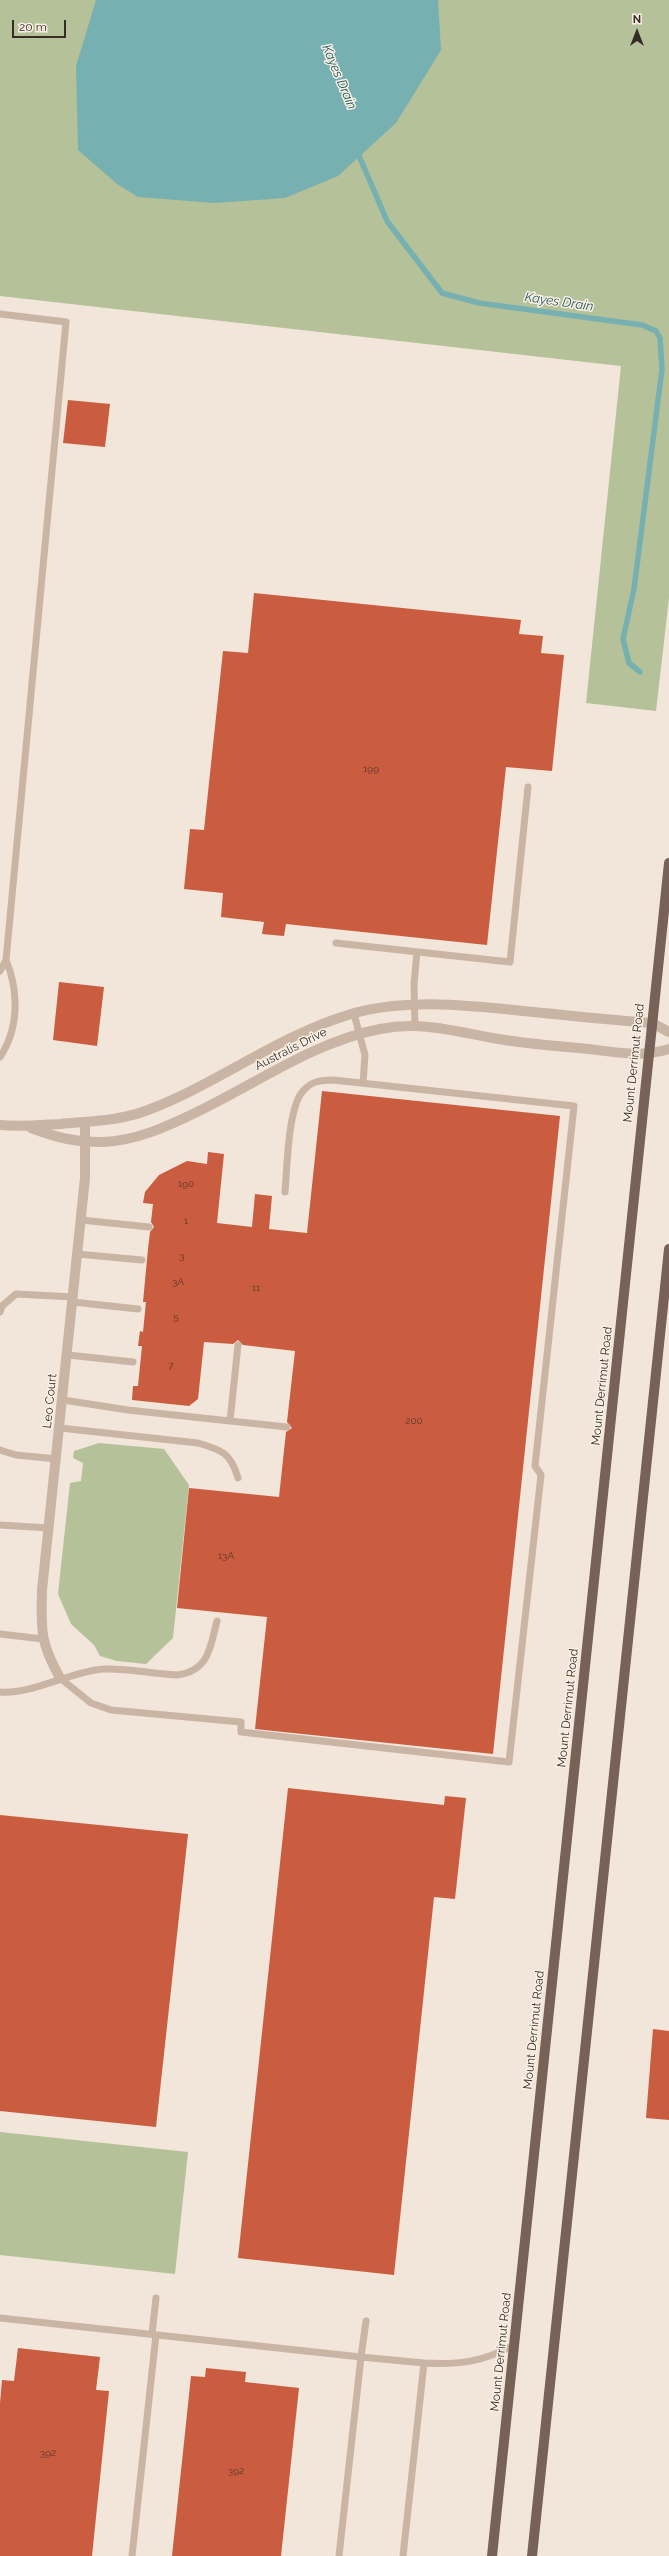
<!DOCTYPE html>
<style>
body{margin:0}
#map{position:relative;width:669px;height:2556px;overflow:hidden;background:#f2e5d9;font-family:Raleway,sans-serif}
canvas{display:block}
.north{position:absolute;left:617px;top:12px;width:40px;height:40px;-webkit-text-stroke:3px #faf0e5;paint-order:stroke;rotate:0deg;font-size:11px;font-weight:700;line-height:16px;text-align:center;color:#362b26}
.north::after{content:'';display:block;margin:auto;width:14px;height:18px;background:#362b26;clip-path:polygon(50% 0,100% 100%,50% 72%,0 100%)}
.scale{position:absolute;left:12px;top:20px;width:54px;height:18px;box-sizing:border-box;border:2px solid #362b26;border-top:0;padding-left:5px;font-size:12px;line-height:14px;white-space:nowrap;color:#362b26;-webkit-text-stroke:3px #faf0e5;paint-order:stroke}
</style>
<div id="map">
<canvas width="669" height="2556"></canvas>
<div class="north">N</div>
<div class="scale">20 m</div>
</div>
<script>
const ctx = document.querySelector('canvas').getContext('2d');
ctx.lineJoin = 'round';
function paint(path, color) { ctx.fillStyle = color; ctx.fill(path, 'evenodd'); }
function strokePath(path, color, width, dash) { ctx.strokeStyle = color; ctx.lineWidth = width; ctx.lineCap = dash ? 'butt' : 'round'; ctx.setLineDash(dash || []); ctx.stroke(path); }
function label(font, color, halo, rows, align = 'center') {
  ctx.font = font + ' Raleway,sans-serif'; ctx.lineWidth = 3; ctx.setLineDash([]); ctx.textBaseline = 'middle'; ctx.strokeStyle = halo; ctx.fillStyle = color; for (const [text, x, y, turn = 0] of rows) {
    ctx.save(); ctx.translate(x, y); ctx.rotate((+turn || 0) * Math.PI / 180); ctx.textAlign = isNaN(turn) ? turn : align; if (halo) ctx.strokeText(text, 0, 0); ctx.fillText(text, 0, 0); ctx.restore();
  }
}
const green = new Path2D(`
 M0,0H669V598L656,711L586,703L621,366L0,296Z
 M99,1443L164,1449L189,1485L173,1638L146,1664L117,1661L100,1656L94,1645L71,1624L58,1594L70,1483L81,1481L83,1463L73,1458L74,1451Z
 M0,2132L188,2152L175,2274L0,2255Z`);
const water = new Path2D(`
 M96,0H438L441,50L396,123L338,176L285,198L214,203L138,197L117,184L78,150L76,66Z`);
const stream = new Path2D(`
 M357,151L387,221L442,293L479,303L642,325L656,331L660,338L662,369L634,589L623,639L629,663L640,672`);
const building = new Path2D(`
 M68,400L110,404L105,447L63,443Z
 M254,593L521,620L519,634L543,636L541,653L564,655L552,771L506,767L487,945L286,924L284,936L262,934L264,922L221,917L223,893L184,889L190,829L204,830L223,651L248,653Z
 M59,982L104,987L97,1046L53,1040Z
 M322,1091L560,1116L493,1754L255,1729L267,1617L177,1608L189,1488L279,1497L286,1432L292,1428L287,1422L295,1351L243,1345L238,1340L233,1344L204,1342L198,1399L189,1406L132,1400L133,1386H138L142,1346H138L140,1331L143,1332L146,1302H143L148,1249L150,1232L154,1227L151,1222L153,1204L143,1203L145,1192L159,1175L187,1161L207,1164L208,1152L224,1154L217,1223L252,1227L255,1194L272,1196L269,1229L307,1233Z
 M288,1788L444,1805L445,1796L466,1798L455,1899L434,1897L394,2275L238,2258Z
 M0,1815L188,1834L156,2127L0,2111Z
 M653,2029L669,2031V2120L646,2118Z
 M18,2348L100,2357L96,2390L109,2391L92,2556H0V2403L2,2380L14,2381Z
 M206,2368L246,2372L245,2382L299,2388L281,2556H172L191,2376L205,2377Z`);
const service = new Path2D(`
 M0,314L66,322L6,960L0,971
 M336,943L510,962L528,787
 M354,1014L365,1055L363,1083
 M415,1026L414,984L417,952
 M0,1057C19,1029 19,991 6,960
 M81,1220L149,1227
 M77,1254L142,1260
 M73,1302L138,1309
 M0,1312L2,1306L16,1294L73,1297
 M68,1355L133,1362
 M63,1400L128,1410L230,1421L238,1345
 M230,1421L287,1427
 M60,1428L198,1443C222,1450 231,1453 238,1478
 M0,1450L16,1455L57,1459
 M0,1525L49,1528
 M0,1634L43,1639
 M60,1678L91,1703L111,1710L241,1722V1732L509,1762L541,1475L535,1466L574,1106L333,1080C322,1080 311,1081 303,1091C288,1107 287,1169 285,1192
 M0,1692C31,1695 71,1671 104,1669C128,1668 153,1674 177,1675C209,1671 210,1648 217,1621
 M0,2318L361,2357L366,2321
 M152,2334L156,2298
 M424,2363C459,2365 483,2362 514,2345
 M132,2556L156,2335
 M339,2556L361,2357L424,2363L403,2556`);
const minor = new Path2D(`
 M60,1678C40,1642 41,1631 42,1590L85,1178V1122`);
const tertiary = new Path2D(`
 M0,1125C23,1127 38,1125 61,1124C90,1121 120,1121 148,1110C217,1084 276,1037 348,1015C404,998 465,1005 523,1011C566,1015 609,1020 652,1023L669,1032
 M31,1128C55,1137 77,1143 103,1142C135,1141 166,1127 195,1113C256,1084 313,1042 380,1029C421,1021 453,1031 493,1038C525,1044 557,1046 589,1049C618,1053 642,1057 669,1049`);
const primary = new Path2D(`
 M492,2556L669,863
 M532,2556L669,1249`);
const numberNames = [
 ["199",371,769],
 ["190",186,1184],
 ["1",186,1221],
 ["3",182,1256],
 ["3A",178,1282],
 ["11",256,1288],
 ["5",176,1317],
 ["7",171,1366],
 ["200",414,1421],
 ["13A",226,1556],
 ["392",48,2453],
 ["392",236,2471]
];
const streetNames = [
 ["Australis Drive",291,1049,-27],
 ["Mount Derrimut Road",634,1063,-84],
 ["Mount Derrimut Road",602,1386,-84],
 ["Leo Court",50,1401,-84],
 ["Mount Derrimut Road",568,1708,-84],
 ["Mount Derrimut Road",534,2030,-84],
 ["Mount Derrimut Road",501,2352,-84]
];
const waterNames = [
 ["Kayes Drain",339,77,67],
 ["Kayes Drain",559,302,8]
];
paint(green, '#b5c199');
paint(water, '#77b0b0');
strokePath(stream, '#77b0b0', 5.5);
paint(building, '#ca5c3f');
strokePath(service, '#cab5a5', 7);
strokePath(minor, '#cab5a5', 10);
strokePath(tertiary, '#cab5a5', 10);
strokePath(primary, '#786157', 10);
label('10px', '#5b372c', null, numberNames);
label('12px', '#362b26', '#faf0e5', streetNames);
label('italic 13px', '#1b5658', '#faf0e5', waterNames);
</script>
